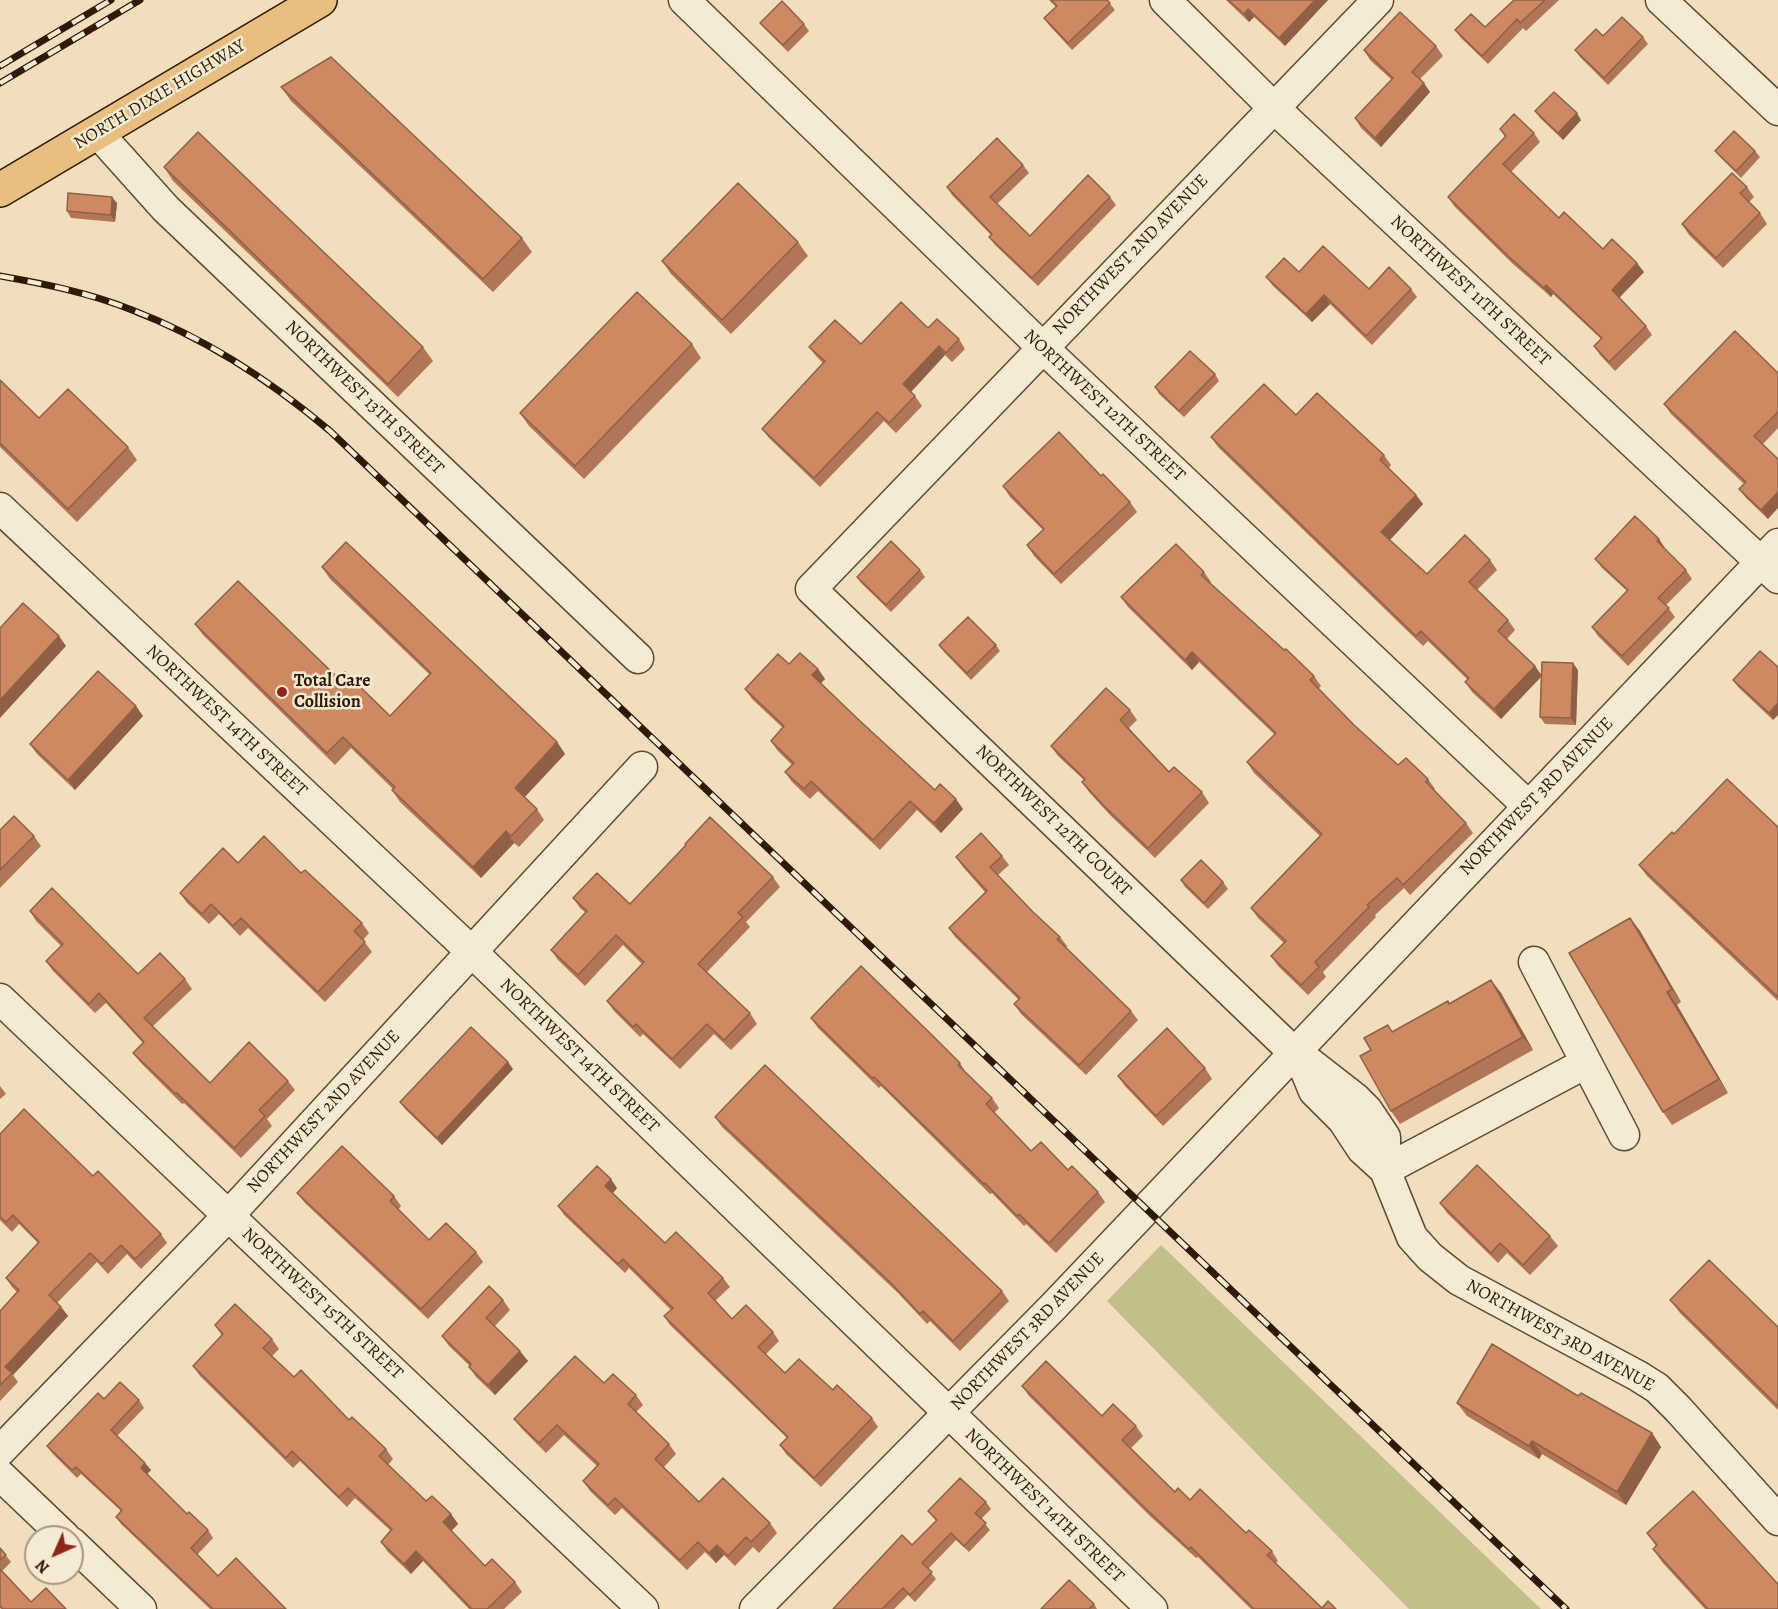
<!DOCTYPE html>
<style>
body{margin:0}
#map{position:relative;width:1778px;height:1609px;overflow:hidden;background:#f0debc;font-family:Alegreya,serif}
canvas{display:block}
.north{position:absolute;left:24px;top:1525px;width:60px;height:60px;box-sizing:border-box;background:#f5ead3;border:2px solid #a6977f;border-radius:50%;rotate:225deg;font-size:16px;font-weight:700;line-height:24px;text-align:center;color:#2f1a01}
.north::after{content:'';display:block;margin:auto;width:21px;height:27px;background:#8f2418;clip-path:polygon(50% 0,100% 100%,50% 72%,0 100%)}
</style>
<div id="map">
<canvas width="1778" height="1609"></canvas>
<div class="north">N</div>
</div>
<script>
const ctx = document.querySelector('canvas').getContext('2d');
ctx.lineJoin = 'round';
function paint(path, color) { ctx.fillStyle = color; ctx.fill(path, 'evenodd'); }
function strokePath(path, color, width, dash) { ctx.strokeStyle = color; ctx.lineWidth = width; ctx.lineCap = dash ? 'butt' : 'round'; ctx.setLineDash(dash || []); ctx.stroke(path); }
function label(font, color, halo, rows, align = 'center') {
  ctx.font = font + ' Alegreya,serif'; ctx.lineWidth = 5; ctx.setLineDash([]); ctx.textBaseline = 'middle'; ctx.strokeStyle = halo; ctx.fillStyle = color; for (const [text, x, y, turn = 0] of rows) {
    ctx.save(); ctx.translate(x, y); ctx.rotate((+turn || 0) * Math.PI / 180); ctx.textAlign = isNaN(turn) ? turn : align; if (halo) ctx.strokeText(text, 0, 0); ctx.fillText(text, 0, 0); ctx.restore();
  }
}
const green = new Path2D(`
 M1161,1245L1541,1609H1409L1107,1301Z`);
const minor = new Path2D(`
 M684,0L1042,347L1528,806
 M1165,0L1274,108L1778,578
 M1378,0L811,589L1283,1042L1355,1098L1367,1110L1385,1137V1170L1412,1237L1430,1257L1459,1280L1638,1376L1657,1388L1678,1409L1778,1520
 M1661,0L1778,110
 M97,132L166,209L638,658
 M0,508L472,952L1152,1609
 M1534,962L1624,1135
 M0,999L643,1609
 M1300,1057L1314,1091L1343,1120L1362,1149L1385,1170
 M1385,1170L1586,1063
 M0,1451L228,1216L642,767
 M0,1475L65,1537
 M72,1543L141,1609
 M755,1609L1053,1307L1778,544`);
const major = new Path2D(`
 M0,190L320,0`);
const rail = new Path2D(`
 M0,66L111,0
 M0,83L140,0
 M0,276C45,284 90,293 132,310C205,338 271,381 330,431L1566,1609`);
const wall = new Path2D(`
 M1049,0H1107L1115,10L1072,50L1049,25L1044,18L1056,7Z
 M1226,0H1328L1285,46L1254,17L1249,22Z
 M1514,0H1559L1526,31L1523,28L1488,64L1461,38L1455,30L1485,27Z
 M760,23L804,24L809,31L788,52L765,29Z
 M1603,36L1643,37L1648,44L1608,85L1580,57L1575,50Z
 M1436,46L1443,56L1420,79L1430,92L1381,147L1361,128L1355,118L1392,80L1370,60L1364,50Z
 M281,87L522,238L532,252L493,292L291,101Z
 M1535,111L1581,120L1563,140L1540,118Z
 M1500,129L1534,133L1540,142L1511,172L1559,218L1603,249L1644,272L1619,298L1646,326L1652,335L1615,371L1600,355L1594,346L1601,339L1553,294L1551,297L1513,264L1454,206L1448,197L1505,137Z
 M1715,151H1755L1760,157L1741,178L1720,157Z
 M1023,165L1029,173L997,204L1030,236L1110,197L1116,205L1038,286L995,245L989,237L991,235L952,195L947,187Z
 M164,167L423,347L433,361L398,397L173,181Z
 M1747,187L1754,197L1749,202L1760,213L1767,224L1723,268L1689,235L1682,224Z
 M117,203L115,222L71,218L67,211Z
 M798,242L808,256L731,334L671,274L662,261Z
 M1299,272L1369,289H1411L1417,297L1372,345L1330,304L1312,322L1273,286L1266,277Z
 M928,328L959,339L965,349L952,362L945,355L911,392L915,396L922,406L896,433L884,421L820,487L769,438L762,429L823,363L816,356L809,347L861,344Z
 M692,344L701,358L584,479L529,426L520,413Z
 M1778,373V428L1763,444L1768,519L1746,498L1739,489L1744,484L1671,414L1664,404Z
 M1215,374L1219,381L1184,417L1159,394L1155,387Z
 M0,380L39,418L128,447L137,460L77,522L0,447Z
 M1296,415L1384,455L1391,465L1389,468L1416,495L1423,504L1390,540L1427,574L1490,560L1497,570L1477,590L1508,620L1515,630L1507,639L1535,666L1541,675L1578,670L1576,725L1545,724L1540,717L1541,676L1501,719L1472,692L1465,682L1468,680L1428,641L1423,646L1218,447L1211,437Z
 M1101,476L1130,502L1137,512L1061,584L1034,556L1027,545L1043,530L1010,497L1003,486Z
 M1665,548L1664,549L1686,570L1692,579L1666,605L1675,617L1628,666L1598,636L1592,627L1627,591L1602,568L1595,559Z
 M322,567L557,742L565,754L524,797L537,809L544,820L519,847L514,843L481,878L400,802L392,790L393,789L351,748L335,765L203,635L195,624L339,679L390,716L430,675L330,579Z
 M920,570L925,577L891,612L861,583L857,577Z
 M1204,572L1211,582L1210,583L1314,676L1321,686L1318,689L1354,725L1398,765L1428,779L1435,789L1434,790L1466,823L1473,833L1410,895L1404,888L1375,915L1376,917L1323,972L1326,977L1308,995L1278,966L1271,956L1284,943L1258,918L1251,908L1320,836L1254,773L1247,762L1275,735L1199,662L1192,670L1128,607L1121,597Z
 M939,645H996L1000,651L971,680L944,652Z
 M1760,651L1773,720L1738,687L1733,680Z
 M789,664L818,669L825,679L821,683L860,721L935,790L963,809L941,833L917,810L880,850L818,791L810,799L792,782L785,772L792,765L777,750L771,741L783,728L752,699L745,689Z
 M1130,710L1137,720L1129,728L1169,772L1202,792L1209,803L1155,858L1110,815L1089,792L1082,782L1084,780L1058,756L1051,746Z
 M143,716L75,790L37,754L30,744Z
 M1778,827V1001L1647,876L1639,865L1674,834Z
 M0,830L34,836L41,846L0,888Z
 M1002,856L1009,865L998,875L1033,912L1060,937L1067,946L1066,948L1131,1011L1138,1020L1086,1075L1021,1014L1014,1004L1019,1000L955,937L949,928L985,892L963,867L956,857Z
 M238,863L301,873L362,923L369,933L363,940L372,952L325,1002L248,928L240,936L219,914L209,924L187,903L180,893Z
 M773,877L780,887L746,922L750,927L707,972L750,1013L757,1024L731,1050L714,1034L680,1069L643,1034L640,1037L614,1011L607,1001L642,964L623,945L585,986L558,960L551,950L586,913L580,908L573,898L630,904Z
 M1181,880L1223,882L1228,889L1208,909L1185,887Z
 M30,911L138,974L185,979L192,989L152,1027L210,1083L288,1081L295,1090L267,1119L272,1126L241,1158L184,1103L182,1104L140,1062L133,1053L143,1043L106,1003L95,1013L53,971L46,961L61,946L36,921Z
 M1630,918L1640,931L1681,1002L1677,1005L1728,1093L1672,1125L1663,1112Z
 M1491,980L1501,993L1533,1050L1400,1124L1391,1111L1371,1050L1393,1032L1449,1004Z
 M811,1018L960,1063L966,1073L992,1098L999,1108L994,1113L1031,1151L1068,1170L1098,1192L1105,1202L1056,1253L1026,1224L1024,1226L992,1193L990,1194L881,1086L879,1088L818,1028Z
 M1205,1068L1212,1079L1163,1126L1125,1086L1118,1076Z
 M513,1069L442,1145L405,1109L400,1102Z
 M0,1086L6,1094L0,1099Z
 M715,1117L1002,1291L1009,1301L960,1351L930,1321L927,1324L898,1293L722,1127Z
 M0,1134L93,1176L161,1234L167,1243L141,1269L127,1254L108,1274L97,1262L57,1303L61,1307L68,1316L13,1375L18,1382L0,1401V1311L17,1292L12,1287L6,1278L38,1243L19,1224L12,1232L0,1220Z
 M617,1188L613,1193L665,1243L723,1278L730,1287L715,1301L732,1319L773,1332L779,1341L765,1355L785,1373L833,1390L872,1418L878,1427L821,1487L786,1454L780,1445L787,1438L670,1325L664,1316L671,1310L629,1268L625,1273L564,1215L558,1206Z
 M297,1193L394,1196L401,1206L398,1210L429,1240L476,1252L483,1262L428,1319L305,1203Z
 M1440,1203L1550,1236L1558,1246L1530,1275L1507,1253L1498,1263L1447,1213Z
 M503,1300L510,1310L494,1327L528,1361L495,1395L476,1377L469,1367L470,1366L449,1346L442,1336Z
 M1670,1300L1778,1327V1410L1680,1313Z
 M215,1325L272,1339L279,1349L272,1356L294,1377L386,1449L393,1459L388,1465L426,1501L451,1514L458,1524L451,1531L485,1566L515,1582L522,1592L504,1609H469L423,1561L411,1574L388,1552L381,1542L391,1531L355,1498L347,1507L300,1461L293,1468L200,1376L193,1366L222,1336Z
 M604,1383L636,1395L643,1405L636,1412L669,1444L676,1454L663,1468L699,1502L770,1523L777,1533L759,1553L753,1547L735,1566L724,1555L716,1563L705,1552L687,1570L622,1508L615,1515L590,1491L583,1481L597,1466L564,1435L546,1453L522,1429L514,1419Z
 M1022,1386L1102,1416L1136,1426L1143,1436L1131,1448L1175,1492L1246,1533L1272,1551L1278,1561L1276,1563L1322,1608L1336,1609H1251L1198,1557L1196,1558L1151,1517L1029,1396Z
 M1578,1396L1652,1433L1661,1447L1626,1505L1542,1454L1539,1459L1467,1416L1457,1403Z
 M104,1399L139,1400L144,1408L117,1436L151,1470L147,1474L187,1514L208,1530L213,1538L197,1555L218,1576L286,1609H210L121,1524L116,1517L121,1511L81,1474L77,1478L52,1453L47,1446Z
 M986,1502L991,1509L981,1519L990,1530L969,1552L956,1540L928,1569L936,1579L915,1602L908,1595L894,1609H833L912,1545L936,1521L928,1511Z
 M1647,1533L1778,1609H1705L1662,1562L1653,1549L1656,1546Z
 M0,1548L11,1562L2,1571L31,1602L66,1609H1L0,1608Z
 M1094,1604L1097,1609H1041Z`);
const shadedWall = new Path2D(`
 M1315,0H1328L1285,46L1279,38Z
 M1248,9L1254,17L1249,22L1244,14Z
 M1424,83L1430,92L1381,147L1375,138Z
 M1577,113L1581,120L1563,140L1558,133Z
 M112,197L117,203L115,222L111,215Z
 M1637,263L1644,272L1618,299L1612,290Z
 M1546,285L1553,294L1551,297L1544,288Z
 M1324,295L1330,304L1312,322L1306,314Z
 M939,346L945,355L909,394L903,384Z
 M1778,492V508L1768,519L1761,510Z
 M1416,495L1423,504L1388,542L1381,532Z
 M1659,539L1665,548L1663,550L1657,541Z
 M59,636L66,646L0,718V700Z
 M1192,652L1199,662L1192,670L1185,660Z
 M1573,663L1578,670L1576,725L1571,718Z
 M1535,666L1542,676L1501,719L1494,709Z
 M818,669L825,679L819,685L812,675Z
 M1778,703V715L1773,720L1769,713Z
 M136,706L143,716L75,790L68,780Z
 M557,742L565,754L523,799L515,788Z
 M956,799L963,809L941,833L934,823Z
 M506,831L514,843L481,878L473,867Z
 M1630,918L1640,931L1681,1002L1672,989Z
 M1491,980L1501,993L1533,1050L1523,1037Z
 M1667,992L1677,1005L1728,1093L1719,1079Z
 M508,1062L513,1069L442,1145L437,1138Z
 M611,1179L617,1188L611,1195L605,1186Z
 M61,1307L68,1316L13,1375L5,1367Z
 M520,1351L528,1361L495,1395L488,1385Z
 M1652,1433L1661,1447L1626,1505L1617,1492Z
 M1532,1441L1542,1454L1539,1459L1529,1446Z
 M145,1463L151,1470L146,1475L141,1468Z
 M451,1514L458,1524L450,1532L443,1522Z
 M717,1545L724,1555L716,1563L709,1553Z
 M416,1551L423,1561L411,1574L404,1564Z`);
const building = new Path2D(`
 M1051,0H1107L1110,3L1068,43L1044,18L1057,6Z
 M1228,0H1315L1279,38L1248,9L1244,14Z
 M1514,0H1545L1520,23L1517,19L1482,56L1455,30L1471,14L1485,27Z
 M782,1L804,24L783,45L760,23Z
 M1400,12L1436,46L1412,72L1424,83L1375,138L1355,118L1393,78L1364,50Z
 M1622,17L1643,37L1604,78L1575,50L1596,29L1603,36Z
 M331,57L522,238L483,279L281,87Z
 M1554,92L1577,113L1558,133L1535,111Z
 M1514,114L1534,133L1503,164L1559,218L1564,212L1603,249L1612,239L1637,263L1612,290L1646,326L1609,362L1594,346L1602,338L1546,285L1544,288L1507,255L1448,197L1506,136L1500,129Z
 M1734,131L1755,151L1736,171L1715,151Z
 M198,132L423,347L388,384L164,167Z
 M997,138L1023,165L990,197L1030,236L1088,175L1110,197L1032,278L989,237L992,234L947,187Z
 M1732,173L1747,187L1740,193L1760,213L1716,258L1682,224Z
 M738,183L798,242L722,320L662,261Z
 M68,193L112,197L111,215L67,211Z
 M1323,246L1369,289L1389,267L1411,289L1366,336L1324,295L1306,314L1266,277L1284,258L1299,272Z
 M637,292L692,344L575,466L520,413Z
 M901,302L928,328L937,319L959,339L946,353L939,346L903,384L915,396L889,423L877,412L814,478L762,429L825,361L809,347L835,320L861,344Z
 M1735,331L1778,373V412L1754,436L1778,459V492L1761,510L1739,489L1746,482L1664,404Z
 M1190,351L1215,374L1179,411L1155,387Z
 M0,380L39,418L68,389L128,447L68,509L0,443Z
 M1264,384L1296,415L1317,393L1384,455L1380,460L1416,495L1381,532L1427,574L1465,535L1490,560L1469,582L1508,620L1498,631L1535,666L1494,709L1465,682L1469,678L1421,631L1416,636L1211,437Z
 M1059,432L1101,476L1103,474L1130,502L1054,574L1027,545L1044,529L1003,486Z
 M1635,516L1659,539L1657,541L1686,570L1658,598L1669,608L1622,656L1592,627L1628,590L1595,559Z
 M891,541L920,570L886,605L857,577Z
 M346,542L557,742L515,788L537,809L511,836L506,831L473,867L392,790L395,787L343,737L327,753L195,624L238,581L339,679L345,672L390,716L431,673L322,567Z
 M1176,544L1204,572L1201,575L1284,650L1286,649L1314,676L1310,680L1354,725L1398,765L1406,758L1428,779L1426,782L1466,823L1403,885L1397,878L1367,905L1369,907L1315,962L1319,967L1301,985L1271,956L1286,941L1251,908L1322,834L1247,762L1276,733L1192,652L1185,660L1121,597Z
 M23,603L59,636L0,700V628Z
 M968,617L996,645L967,673L939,645Z
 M1760,651L1778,667V703L1769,713L1733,680Z
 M800,653L818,669L812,675L860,721L935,790L940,784L956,799L934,823L910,801L873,840L811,781L804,789L785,772L794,763L771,741L784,726L745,689L778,654L789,664Z
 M1542,662L1573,663L1571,718L1540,717Z
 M98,671L136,706L68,780L30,744Z
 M1106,688L1130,710L1120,720L1169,772L1174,767L1202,792L1148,848L1103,805L1082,782L1085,779L1051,746Z
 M1727,779L1778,827V997L1639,865L1672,832L1674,834Z
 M14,816L34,836L0,870V830Z
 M710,817L773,877L738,913L743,917L698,964L750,1013L724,1040L707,1024L672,1059L636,1024L633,1027L607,1001L644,962L616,935L578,975L551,950L587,911L573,898L597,873L630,904L686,845L685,844Z
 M981,833L1002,856L990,867L1033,912L1060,937L1057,939L1131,1011L1079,1065L1014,1004L1020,998L949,928L987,891L956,857Z
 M264,836L301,873L305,870L362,923L354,931L365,942L318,992L241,918L233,926L211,904L202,914L180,893L223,848L238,863Z
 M1201,860L1223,882L1204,903L1181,880Z
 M52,888L138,974L160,953L185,979L144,1018L210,1083L249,1042L288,1081L259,1110L265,1116L234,1148L177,1093L176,1094L133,1053L144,1042L99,993L89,1004L46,961L63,944L30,911Z
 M1630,918L1672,989L1667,992L1719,1079L1663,1112L1569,953Z
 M861,966L934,1037L960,1063L958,1065L992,1098L986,1104L1031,1151L1041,1142L1068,1170L1072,1166L1098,1192L1049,1243L1019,1214L1017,1216L985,1183L984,1184L874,1077L872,1078L811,1018Z
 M1491,980L1523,1037L1391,1111L1360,1056L1371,1050L1364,1038L1388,1025L1392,1032L1448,1001L1449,1004Z
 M471,1027L508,1062L437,1138L400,1102Z
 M1167,1028L1205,1068L1156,1116L1118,1076Z
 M765,1065L1002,1291L953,1341L923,1311L920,1314L891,1283L715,1117Z
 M24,1109L93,1176L98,1171L161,1234L135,1259L121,1245L102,1264L90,1253L49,1295L61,1307L5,1367L12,1373L0,1385V1311L19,1290L6,1278L39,1242L13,1215L6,1222L0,1217V1134Z
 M342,1146L394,1196L390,1201L429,1240L446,1223L476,1252L421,1309L297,1193Z
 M1477,1165L1550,1236L1523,1265L1500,1243L1491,1253L1440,1203Z
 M597,1166L611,1179L605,1186L665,1243L676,1232L723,1278L708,1293L732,1319L746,1305L773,1332L758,1347L785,1373L799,1359L833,1390L837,1385L872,1418L814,1478L780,1445L788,1437L664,1316L673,1308L623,1259L618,1264L558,1206Z
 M1709,1260L1778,1327V1406L1670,1300Z
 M489,1286L503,1300L486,1318L520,1351L488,1385L469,1367L471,1364L442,1336Z
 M235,1304L272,1339L263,1348L294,1377L301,1370L349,1420L352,1417L386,1449L379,1456L426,1501L432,1496L451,1514L443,1522L485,1566L492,1559L515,1582L487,1609H472L416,1551L404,1564L381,1542L392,1529L348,1488L339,1497L292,1451L286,1458L193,1366L223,1334L215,1325Z
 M1492,1344L1578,1396L1581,1393L1652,1433L1617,1492L1532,1441L1529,1446L1457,1403Z
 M575,1356L604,1383L613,1374L636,1395L628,1404L669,1444L655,1459L699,1502L723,1478L770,1523L751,1542L746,1537L728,1556L717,1545L709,1553L698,1542L680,1560L615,1498L608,1505L583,1481L599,1464L557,1425L539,1443L514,1419Z
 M1046,1361L1102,1416L1113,1404L1136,1426L1122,1440L1175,1492L1178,1488L1190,1500L1200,1489L1246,1533L1249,1530L1272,1551L1267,1555L1322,1608L1328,1601L1336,1609H1254L1191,1547L1189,1549L1144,1507L1022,1386Z
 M120,1382L139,1400L111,1430L145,1463L141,1468L187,1514L189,1512L208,1530L191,1548L218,1576L236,1558L286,1609H213L116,1517L122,1510L76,1467L72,1470L47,1446L98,1393L104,1399Z
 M960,1478L986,1502L975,1513L986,1523L964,1546L951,1533L922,1563L932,1572L910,1595L903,1588L882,1609H833L902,1535L912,1545L937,1520L928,1511Z
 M1693,1491L1778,1584V1609H1708L1653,1549L1657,1545L1647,1533Z
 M0,1548L6,1555L0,1560Z
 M0,1569L31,1602L46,1588L66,1609H3L0,1606Z
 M1069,1580L1094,1604L1089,1609H1041Z`);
const markers = [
 [282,692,6,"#8f2418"]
];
const streetNames = [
 ["NORTH DIXIE HIGHWAY",160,95,-31],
 ["NORTHWEST 2ND AVENUE",1131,255,-46],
 ["NORTHWEST 11TH STREET",1470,291,43],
 ["NORTHWEST 13TH STREET",364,398,44],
 ["NORTHWEST 12TH STREET",1104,406,43],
 ["NORTHWEST 14TH STREET",226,721,43],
 ["NORTHWEST 3RD AVENUE",1537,797,-46],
 ["NORTHWEST 12TH COURT",1053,821,44],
 ["NORTHWEST 14TH STREET",579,1056,44],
 ["NORTHWEST 2ND AVENUE",324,1112,-47],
 ["NORTHWEST 15TH STREET",322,1304,43],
 ["NORTHWEST 3RD AVENUE",1028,1332,-46],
 ["NORTHWEST 3RD AVENUE",1560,1336,29],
 ["NORTHWEST 14TH STREET",1044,1506,44]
];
const poiNames = [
 ["Total Care",294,682],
 ["Collision",294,703]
];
paint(green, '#c2bf8b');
strokePath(minor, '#5f4b30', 33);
strokePath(major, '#2f1a01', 36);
strokePath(minor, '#f5ead3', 30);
strokePath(major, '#e8bf7e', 33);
strokePath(rail, '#2f1a01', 7);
strokePath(rail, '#f5ead3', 4.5, [14]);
paint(wall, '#b17655');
paint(shadedWall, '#906045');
paint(building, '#ce8963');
strokePath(building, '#906045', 1.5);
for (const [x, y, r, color] of markers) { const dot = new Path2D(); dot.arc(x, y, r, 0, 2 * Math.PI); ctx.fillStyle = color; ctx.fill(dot); strokePath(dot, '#f5ead3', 2); }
label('18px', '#2f1a01', '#f5ead3', streetNames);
label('bold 18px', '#2f1a01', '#f5ead3', poiNames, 'left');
</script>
